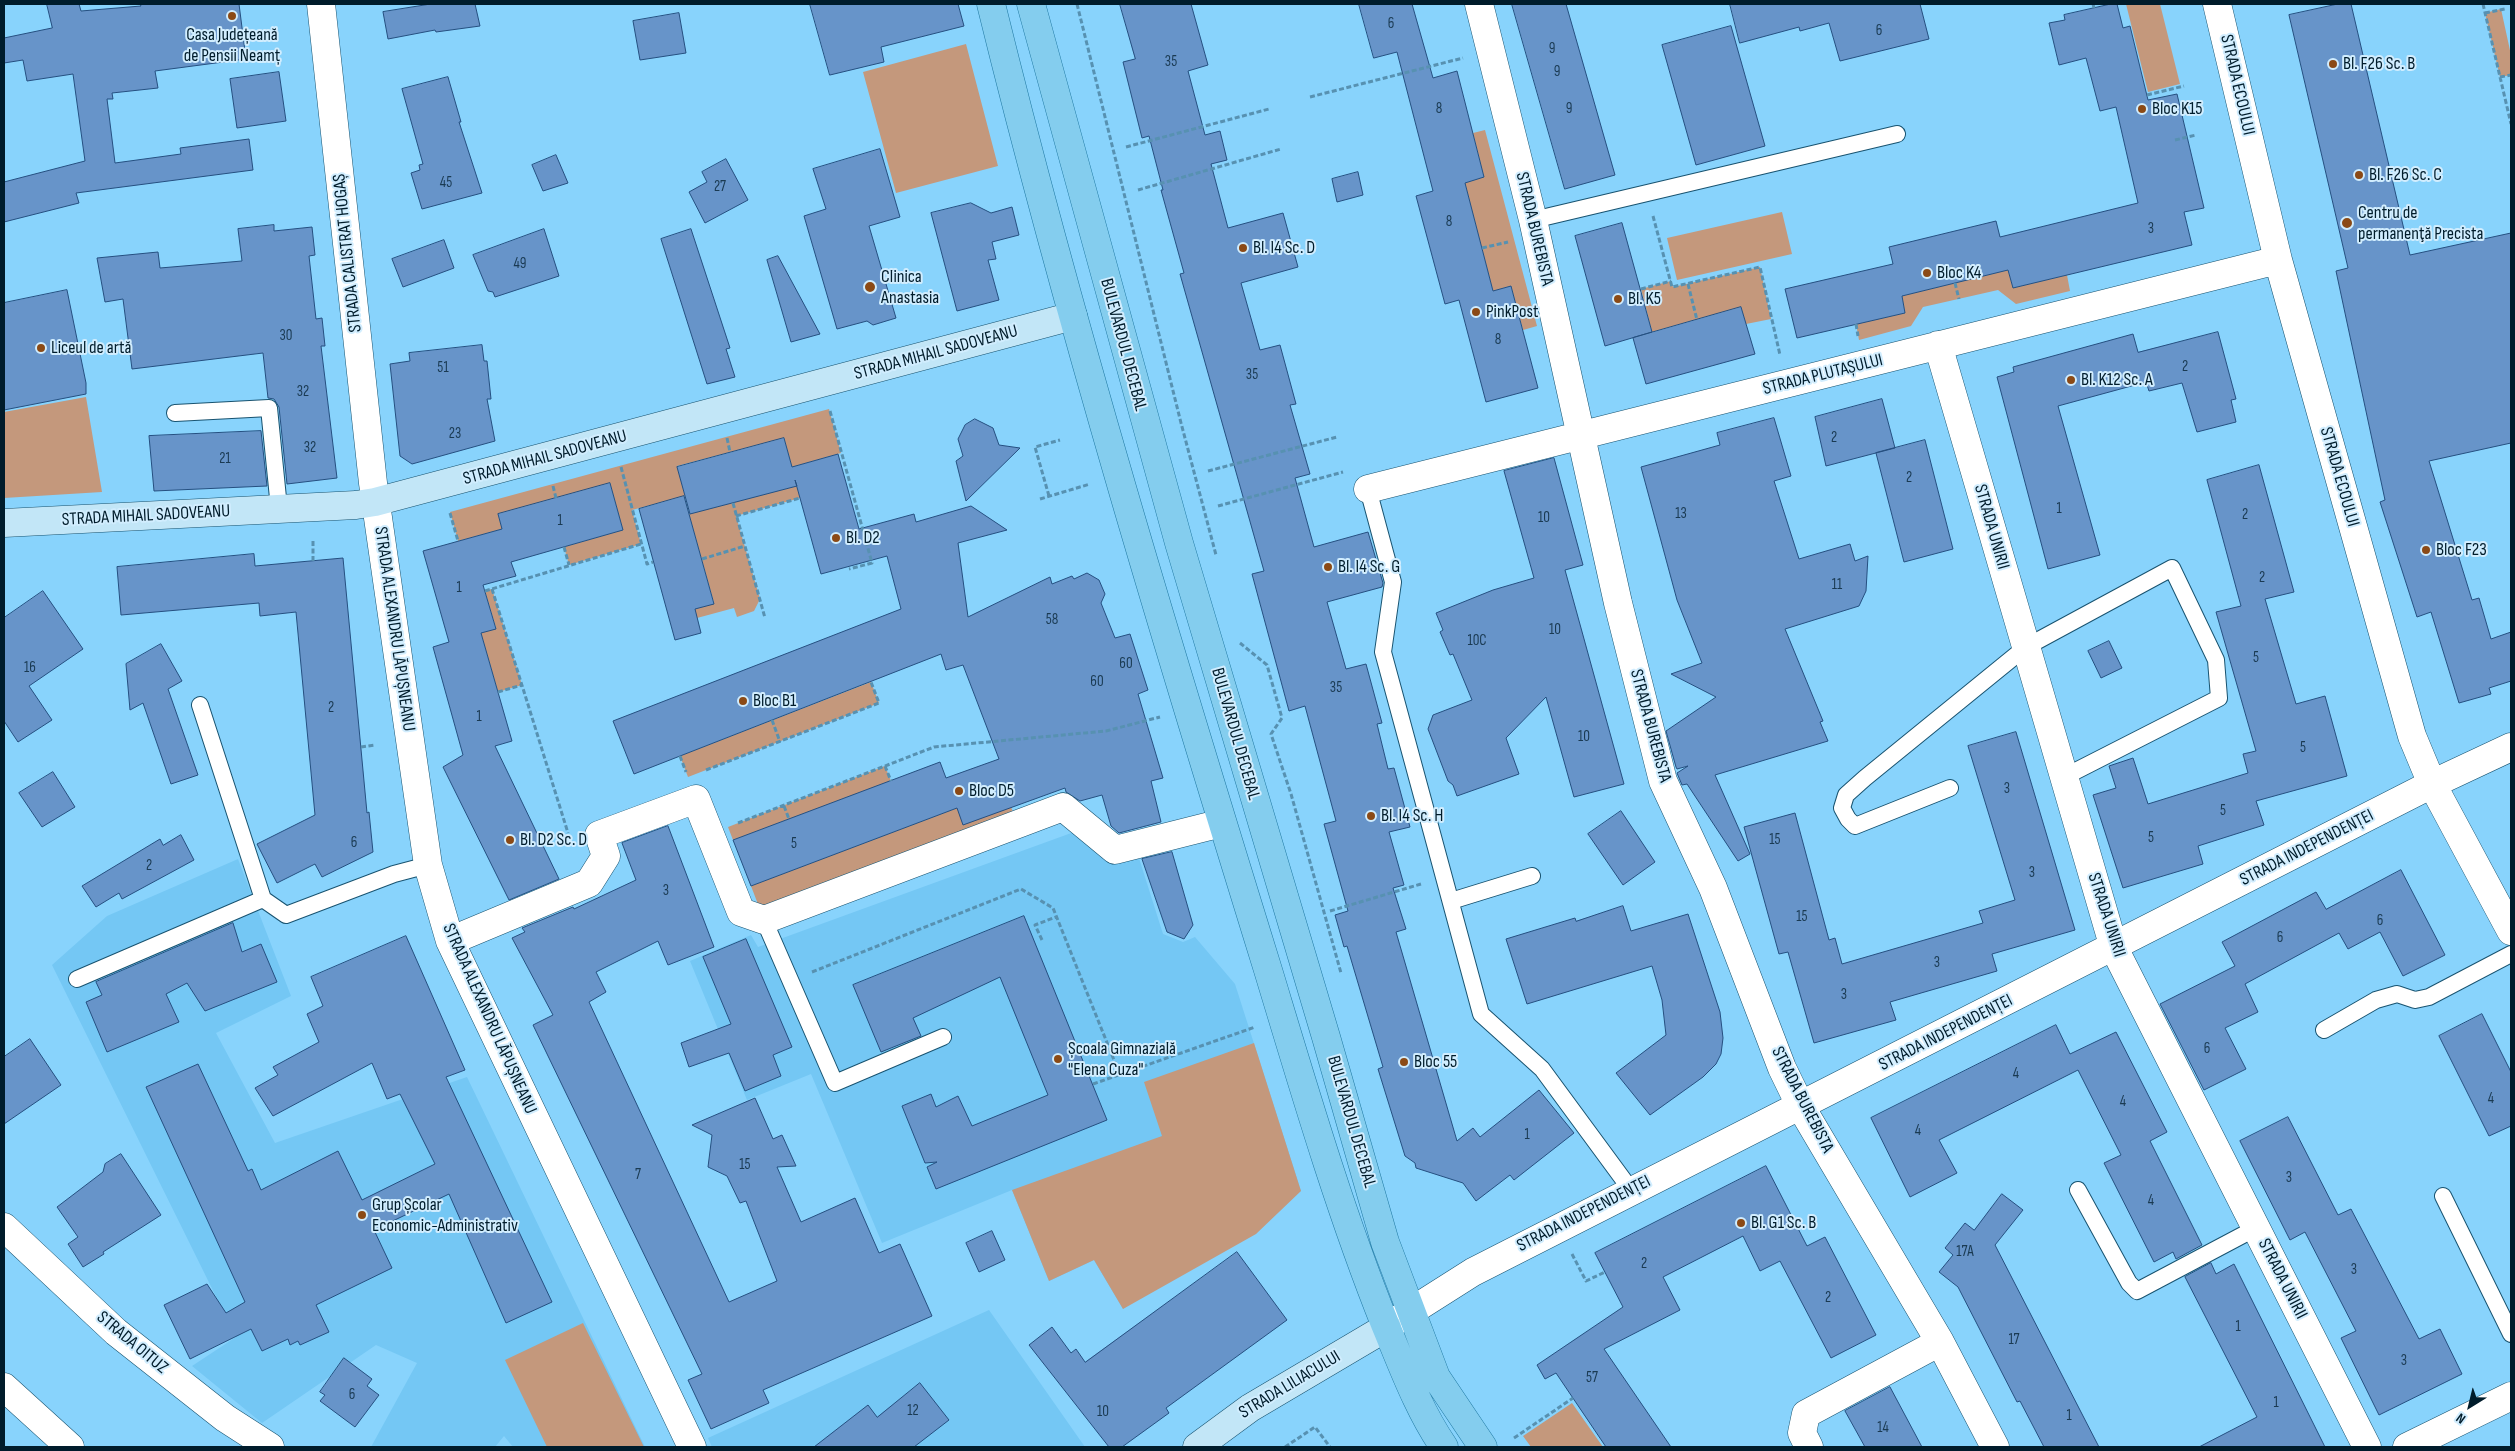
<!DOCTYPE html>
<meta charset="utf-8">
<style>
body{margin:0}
#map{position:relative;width:2515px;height:1451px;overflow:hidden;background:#88d3fc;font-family:"Sofia Sans Condensed",sans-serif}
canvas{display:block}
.frame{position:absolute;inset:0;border:5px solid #001c2b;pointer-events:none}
.north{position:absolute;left:2445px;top:1381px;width:50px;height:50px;-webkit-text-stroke:4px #d1edfe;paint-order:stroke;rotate:216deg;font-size:14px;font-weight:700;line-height:20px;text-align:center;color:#001c2b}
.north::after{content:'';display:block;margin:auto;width:18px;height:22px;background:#001c2b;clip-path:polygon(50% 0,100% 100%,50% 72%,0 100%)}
</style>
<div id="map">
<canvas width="2515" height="1451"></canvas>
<div class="frame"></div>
<div class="north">N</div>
</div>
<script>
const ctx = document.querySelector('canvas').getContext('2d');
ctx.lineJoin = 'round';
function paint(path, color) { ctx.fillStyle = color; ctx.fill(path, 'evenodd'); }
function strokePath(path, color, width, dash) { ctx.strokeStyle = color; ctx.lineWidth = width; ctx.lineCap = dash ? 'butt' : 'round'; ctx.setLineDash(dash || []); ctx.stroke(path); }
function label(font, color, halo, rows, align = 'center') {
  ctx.font = font + ' "Sofia Sans Condensed",sans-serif'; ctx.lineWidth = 4; ctx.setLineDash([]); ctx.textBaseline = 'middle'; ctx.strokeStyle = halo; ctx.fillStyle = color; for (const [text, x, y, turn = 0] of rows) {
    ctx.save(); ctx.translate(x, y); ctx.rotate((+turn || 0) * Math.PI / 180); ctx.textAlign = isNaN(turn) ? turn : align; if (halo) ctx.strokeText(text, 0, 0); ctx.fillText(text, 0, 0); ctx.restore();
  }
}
const built = new Path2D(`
 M1074,832L1138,855L1163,934L1183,942L1195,937L1235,984L1301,1191L1123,1309L1094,1260L1049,1281L1012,1190L882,1243L811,1074L747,1100L690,961L751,935L758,947Z
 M238,859L291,996L216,1033L275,1143L467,1077L645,1447H513L504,1436L495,1447H371L417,1363L376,1345L262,1423L192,1366L236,1337L52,965L107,916Z
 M989,1310L1085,1447H712L708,1438Z`);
const green = new Path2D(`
 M2126,4H2160L2180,84L2148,92Z
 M2501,9L2511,55V75L2500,77L2485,13Z
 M966,44L998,166L896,193L863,72Z
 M1485,130L1537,326L1523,330L1511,286L1493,291L1465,183L1484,177L1473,133Z
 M1782,212L1792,254L1677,280L1667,238Z
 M1760,267L1771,319L1746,324L1741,307L1652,332L1641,289L1671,281L1673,287Z
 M2008,270L2013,288L2067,275L2070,291L2016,304L1998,290L1923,307L1911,326L1859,340L1856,324L1905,313L1902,296Z
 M86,397L102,492L4,498V412Z
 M829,409L841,453L792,467L784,438L677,466L685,496L632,510L641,544L569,565L564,547L623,530L610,483L498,514L502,529L458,541L450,512Z
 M797,486L800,498L736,516L760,599L754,611L737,617L734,608L697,618L694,609L714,603L689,514Z
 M492,589L522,685L498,692L481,633L496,628L485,591Z
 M871,682L879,703L688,777L680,756Z
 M885,766L891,781L733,840L728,827Z
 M1011,807L1018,824L764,920L751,886L957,808Z
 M1254,1043L1301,1191L1256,1234L1123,1309L1094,1260L1049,1281L1012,1190L1162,1136L1144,1082Z
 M583,1323L644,1447H547L505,1360Z
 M1572,1403L1603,1447H1531L1523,1436Z`);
const building = new Path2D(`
 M47,4H79L81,11L141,6L140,4H239L246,59L155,71L158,88L112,93L113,99H107L115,163L181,154L180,148L249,139L253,170L76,193L79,203L4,222V182L85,161L73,74L27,81L23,60L4,63V38L52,28Z
 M431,4H475L480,26L436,32L435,30L388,39L383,12Z
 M810,4H958L964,26L881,47L884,62L830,75Z
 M1120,4H1191L1208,65L1188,71L1205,135L1220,131L1227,160L1211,164L1228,228L1283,213L1298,267L1241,283L1260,350L1280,345L1296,404L1290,405L1310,474L1295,478L1314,547L1368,532L1383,583L1382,587L1327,602L1346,669L1366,664L1382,723L1377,724L1388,769L1394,768L1410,827L1389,832L1404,885L1393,888L1406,929L1396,932L1457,1141L1473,1128L1480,1137L1539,1090L1574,1133L1514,1180L1510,1175L1476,1201L1463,1183L1416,1168L1415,1163L1405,1156L1378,1069L1383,1067L1347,946L1344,947L1335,915L1348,911L1324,824L1336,821L1305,706L1289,711L1252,574L1264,571L1180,274L1184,273L1161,190H1163L1149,136L1142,138L1123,62L1135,59Z
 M1359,4H1412L1433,78L1457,71L1484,177L1465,183L1493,291L1511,286L1538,388L1486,402L1459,300L1445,304L1416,196L1433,191L1397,52L1374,58Z
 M1512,4H1566L1615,175L1565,189Z
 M1730,4H1920L1929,39L1840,61L1829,23L1800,31L1799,27L1740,43Z
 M2111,4H2117L2123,28L2130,26L2148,100L2177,94L2204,208L2184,212L2192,245L2013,288L2008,270L1902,296L1905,313L1797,338L1785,289L1893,264L1889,247L1996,221L2000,237L2138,203L2116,107L2100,111L2086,58L2059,65L2049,23L2065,20L2064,15Z
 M2338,4H2351L2410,255L2511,233V443L2429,461L2472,600L2479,598L2491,639L2511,632V681L2489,688L2491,694L2459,703L2431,612L2417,617L2380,502L2385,500L2336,271L2348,268L2289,15Z
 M679,13L686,53L640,60L633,21Z
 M1731,26L1765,146L1696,165L1662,45Z
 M279,72L286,121L237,128L230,79Z
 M448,77L461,122H459L482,193L422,209L411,173L420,170L419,165L423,164L402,89Z
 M880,149L900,217L869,226L896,318L873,325L867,321L837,329L804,216L826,209L813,169Z
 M556,155L568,183L543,191L532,165Z
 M726,159L748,200L705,223L689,192L707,182L702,172Z
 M1358,172L1363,195L1337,202L1332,179Z
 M971,203L991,213L1012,207L1019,235L992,242L996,259L988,260L999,300L957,311L931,213Z
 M1622,223L1652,332L1605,346L1575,236Z
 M274,225V231L312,227L315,255L309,256L316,319L322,318L325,346H321L337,478L287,484L279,407L274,399L268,398L263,353L132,369L123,299L105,302L97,258L158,252L160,268L242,261L238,229Z
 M544,229L559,276L495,297L493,292L488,291L473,255Z
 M691,229L730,348L726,349L735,377L707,384L661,239Z
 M444,240L454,268L403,287L392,259Z
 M778,256L820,334L791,342L767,260Z
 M67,290L86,383V394L4,410V303Z
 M1741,307L1755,354L1646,384L1633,338Z
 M2218,332L2236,399L2231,400L2236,422L2197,432L2182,383L2149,391L2146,382L2058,406L2100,555L2048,569L1997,377L2014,372L2013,367L2133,334L2138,352Z
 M482,345L484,361H487L491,399H487L495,441L412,464L400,456L390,364L410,361L409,353Z
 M1882,399L1895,448L1826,466L1815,417Z
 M1774,418L1791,476L1774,481L1799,559L1850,544L1855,561L1868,556L1866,591L1859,606L1785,629L1823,721L1820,722L1828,741L1715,775L1750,854L1738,861L1687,784L1682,785L1677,773L1688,766L1677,769L1676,767L1666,731L1716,697L1671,674L1702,663L1677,600L1641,467L1720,445L1717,433Z
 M975,419L993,428L999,445L1020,448L966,501L956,461L963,456L958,439L965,425Z
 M261,431L267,486L154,491L149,436Z
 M784,438L792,467L838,454L859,529L914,514L916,522L971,506L1007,530L958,543L968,617L1050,577L1052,584L1072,576L1074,579L1087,573L1099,580L1105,594L1101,603L1115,638L1130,634L1148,690L1138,694L1163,778L1151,781L1161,822L1119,833L1111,826L1102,795L1080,801L1066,792L1065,788L963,825L957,808L751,886L733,840L940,762L946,778L999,759L963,665L946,670L941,654L634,774L613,721L901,609L887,556L821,574L795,480L797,486L690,514L677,467Z
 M1925,440L1953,549L1904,562L1876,453Z
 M1554,458L1583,565L1565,570L1624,784L1574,797L1546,697L1506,738L1519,774L1457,796L1453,785L1448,781L1428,729L1433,715L1472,700L1453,654L1450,655L1440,632L1443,630L1436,613L1493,590L1534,578L1504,471Z
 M2259,465L2294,592L2265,599L2296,704L2325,696L2347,776L2256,801L2264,825L2198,846L2203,864L2123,888L2093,795L2116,788L2109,766L2133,758L2148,804L2248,773L2243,754L2256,751L2216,612L2241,606L2207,480Z
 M610,483L623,530L511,562L516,576L483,585L496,629L481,633L512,741L495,746L559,879L509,900L443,767L463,755L433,647L449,642L423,551L502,529L498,514Z
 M684,496L714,604L695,609L701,633L675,640L639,509Z
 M254,554L255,566L343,558L367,813L369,812L373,852L322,877L315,864L277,883L257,844L315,815L296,612L260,616L259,603L121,615L117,567Z
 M43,591L83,649L29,686L52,720L18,742L4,721V618Z
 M2109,641L2122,668L2101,678L2088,651Z
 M161,644L182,681L168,689L198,775L171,784L143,703L130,710L126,664Z
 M2016,732L2075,930L1992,954L1997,971L1890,1002L1896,1020L1814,1043L1788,952L1779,954L1744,827L1795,813L1829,940L1835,938L1842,964L1983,923L1979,911L2015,900L1968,746Z
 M53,772L75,807L42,827L19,793Z
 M1621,811L1655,862L1623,885L1588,834Z
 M668,826L714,947L668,965L658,941L596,972L606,992L589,1002L729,1302L777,1281L746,1201L740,1203L727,1176L708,1167L712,1135L692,1125L755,1098L773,1139L782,1135L796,1166L777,1167L801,1222L855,1198L879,1253L900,1244L932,1316L763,1390L769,1403L711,1429L688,1380L702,1374L533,1025L553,1015L512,938L525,932L522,928L573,907L574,909L636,880L622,843Z
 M181,835L194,860L122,899L119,893L96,907L82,886L160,839L163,845Z
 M1172,852L1193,925L1184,939L1167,932L1142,859Z
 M2401,870L2445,955L2403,976L2380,932L2348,949L2339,933L2245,984L2258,1012L2225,1028L2246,1069L2204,1090L2160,1004L2235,966L2222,942L2316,892L2326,909Z
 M1623,906L1631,931L1688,914L1720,1012L1723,1038L1721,1054L1716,1064L1703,1077L1650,1115L1616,1073L1666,1035L1662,1000L1652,966L1527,1004L1506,939L1575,918L1576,921Z
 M1024,916L1107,1120L936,1189L927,1167L937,1162L925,1163L902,1106L931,1094L936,1107L958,1096L972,1126L1048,1095L1000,977L913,1018L921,1036L881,1052L853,985Z
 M233,923L242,952L261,944L277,982L205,1011L187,983L166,994L179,1022L107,1052L86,1002L102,995L96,982Z
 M406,936L465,1070L446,1077L552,1302L506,1323L449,1194L374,1230L392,1268L316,1305L329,1332L300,1345L298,1341L290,1345L288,1339L262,1351L251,1329L190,1359L164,1305L207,1284L226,1313L245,1302L146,1087L198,1064L248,1171L252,1169L261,1190L338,1151L362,1200L435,1164L400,1094L387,1099L372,1063L273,1116L255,1088L278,1075L273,1067L319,1042L307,1014L323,1006L311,977Z
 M746,939L792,1047L773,1055L781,1076L745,1091L729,1053L689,1067L681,1043L731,1024L703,957Z
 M2482,1014L2511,1072V1126L2489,1136L2439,1036Z
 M2056,1025L2070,1054L2116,1032L2167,1132L2150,1141L2202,1245L2176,1259L2173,1252L2154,1262L2104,1163L2121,1155L2078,1070L1939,1140L1957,1173L1910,1197L1871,1118Z
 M30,1039L61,1085L4,1124V1057Z
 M2288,1117L2338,1215L2351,1209L2419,1339L2440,1329L2462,1374L2379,1415L2341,1338L2356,1331L2305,1232L2290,1240L2240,1141Z
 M121,1154L161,1215L103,1252L104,1254L83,1267L68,1244L78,1237L57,1207L103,1172L105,1164Z
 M1766,1166L1807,1246L1825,1237L1876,1335L1831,1358L1780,1261L1760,1271L1743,1236L1663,1277L1680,1310L1604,1349L1671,1447H1606L1556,1373L1545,1379L1537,1365L1623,1307L1595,1253Z
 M2002,1194L2023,1210L1995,1245L2099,1447H2044L2020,1401L2017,1402L1958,1287L1939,1272L1953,1255L1945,1248L1965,1223L1974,1230Z
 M992,1231L1005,1260L979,1272L966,1243Z
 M1237,1252L1287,1320L1166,1408L1169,1413L1122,1447H1109L1029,1345L1052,1327L1071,1353L1076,1349L1085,1362Z
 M2211,1263L2216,1274L2234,1264L2325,1447H2199L2257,1417L2185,1277Z
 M344,1358L372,1379L367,1386L379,1395L355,1427L320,1401L325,1395L320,1392Z
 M920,1383L949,1420L914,1447H814L868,1405L877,1417Z
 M1890,1387L1922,1447H1865L1845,1411Z`);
const path = new Path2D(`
 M1077,4L1181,423L1216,555
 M2093,4L2094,8
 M2483,4L2511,124
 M2485,13L2505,9
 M2500,77L2511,75
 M2147,95L2184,86
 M1310,97L1463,58
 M2175,140L2196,135
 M1126,147L1269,109
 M1138,190L1281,149
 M1653,216L1672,287L1760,267L1780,355
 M1482,248L1508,242
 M1955,283L1959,299
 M1688,284L1697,320
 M1641,289L1671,281
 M1856,324L1858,336
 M830,411L872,563L849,569
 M727,438L730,452
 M621,467L647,564L653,562
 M1208,471L1337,437
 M553,486L556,498
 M1049,496L1035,447L1060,440
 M1040,499L1090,484
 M733,503L765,618
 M1218,506L1343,472
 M450,513L458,541
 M736,516L800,498
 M564,547L569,565
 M702,559L745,546
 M313,561V540
 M492,589L568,833
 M485,591L641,544
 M1240,643L1267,665L1282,718L1271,734L1291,794L1341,973
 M498,692L522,685
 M772,720L780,742
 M361,747L375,745
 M680,756L686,772
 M885,766L891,781
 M706,770L879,703L871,682
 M784,806L789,819
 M738,823L934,747L1106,731L1160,717
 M1330,911L1421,884
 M1042,940L1035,925L1056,917
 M812,972L1021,889L1053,908L1120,1075
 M1093,1084L1255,1027
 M1572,1254L1586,1281L1605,1272
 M1514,1438L1573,1398
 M1285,1447L1315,1427L1330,1447`);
const lane = new Path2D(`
 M1533,220L1897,134
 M175,413L269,408L279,508
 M1368,489L1393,582L1383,652L1481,1014L1542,1069L1631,1190
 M200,705L263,899L286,915L394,874L428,865
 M1950,788L1855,826L1848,819L1842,808L1846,795L1865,778L2026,647L2172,568L2216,660L2219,698L2064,777
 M1451,901L1532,876
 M764,920L835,1083L943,1037
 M77,979L263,899
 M2324,1030L2376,1000L2397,994L2415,1000L2429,997L2511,954
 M2078,1190L2129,1283L2137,1291L2256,1228
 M2443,1196L2511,1334`);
const street = new Path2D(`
 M321,4L373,483L428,865L450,941L692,1447
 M1479,4L1533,220L1618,603L1663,781L1713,888L1782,1068L1801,1107L1940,1342L1995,1447
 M2217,4L2278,260L2412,736L2432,784L2511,931
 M1938,345L2114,948L2367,1447
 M1368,489L2278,260
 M450,941L589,883L606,856L599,835L696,799L741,912L764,920L1063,807L1115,850L1222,823
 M4,1227L116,1332L225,1418L270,1447
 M1391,1324L1473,1272L2432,784L2511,747
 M4,1387L70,1447
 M1809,1447L1802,1433L1806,1414L1940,1342
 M2407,1447L2511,1396`);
const secondary = new Path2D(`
 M4,523L356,505L375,502L1073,316
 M1197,1447L1250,1408L1387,1327`);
const primary = new Path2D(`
 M991,4C1071,329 1169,650 1268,970C1304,1089 1339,1209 1385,1324C1403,1367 1418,1409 1444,1447
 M1031,4L1179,543L1326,1037L1385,1242L1436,1377L1483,1447`);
const markers = [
 [232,16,5,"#8b4a16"],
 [2333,64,5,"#8b4a16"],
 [2142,109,5,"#8b4a16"],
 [2359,175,5,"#8b4a16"],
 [2347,223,6,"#8b4a16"],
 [1243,248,5,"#8b4a16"],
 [1927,273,5,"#8b4a16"],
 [870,287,6,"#8b4a16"],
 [1618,299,5,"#8b4a16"],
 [1476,312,5,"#8b4a16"],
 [41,348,5,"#8b4a16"],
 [2071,380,5,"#8b4a16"],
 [836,538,5,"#8b4a16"],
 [2426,550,5,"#8b4a16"],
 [1328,567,5,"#8b4a16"],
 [743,701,5,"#8b4a16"],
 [959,791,5,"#8b4a16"],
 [1371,816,5,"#8b4a16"],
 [510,840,5,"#8b4a16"],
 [1058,1059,5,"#8b4a16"],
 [1404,1062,5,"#8b4a16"],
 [362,1215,5,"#8b4a16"],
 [1741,1223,5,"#8b4a16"]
];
const numberNames = [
 ["6",1391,24],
 ["6",1879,31],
 ["9",1552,49],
 ["35",1171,62],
 ["9",1557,72],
 ["8",1439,109],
 ["9",1569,109],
 ["45",446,183],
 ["27",720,187],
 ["8",1449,222],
 ["3",2151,229],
 ["49",520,264],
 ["30",286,336],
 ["8",1498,340],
 ["2",2185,367],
 ["51",443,368],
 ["35",1252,375],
 ["32",303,392],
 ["23",455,434],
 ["2",1834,438],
 ["32",310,448],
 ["21",225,459],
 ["2",1909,478],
 ["1",2059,509],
 ["13",1681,514],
 ["2",2245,515],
 ["10",1544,518],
 ["1",560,521],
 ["2",2262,578],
 ["11",1837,585],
 ["1",459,588],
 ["58",1052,620],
 ["10",1555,630],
 ["10C",1477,641],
 ["5",2256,658],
 ["60",1126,664],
 ["16",30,668],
 ["60",1097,682],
 ["35",1336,688],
 ["2",331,708],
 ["1",479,717],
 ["10",1584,737],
 ["5",2303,748],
 ["3",2007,789],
 ["5",2223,811],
 ["5",2151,838],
 ["15",1775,840],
 ["6",354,843],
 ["5",794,844],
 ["2",149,866],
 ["3",2032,873],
 ["3",666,891],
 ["15",1802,917],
 ["6",2380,921],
 ["6",2280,938],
 ["3",1937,963],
 ["3",1844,995],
 ["6",2207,1049],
 ["4",2016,1074],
 ["4",2491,1099],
 ["4",2123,1102],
 ["4",1918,1131],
 ["1",1527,1135],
 ["15",745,1165],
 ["7",638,1175],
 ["3",2289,1178],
 ["4",2151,1201],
 ["17A",1965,1252],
 ["2",1644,1264],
 ["3",2354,1270],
 ["2",1828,1298],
 ["1",2238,1327],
 ["17",2014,1340],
 ["3",2404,1361],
 ["57",1592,1378],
 ["6",352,1395],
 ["1",2276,1403],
 ["12",913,1411],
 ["10",1103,1412],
 ["1",2069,1416],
 ["14",1883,1428]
];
const poiNames = [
 ["Casa Județeană",232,35,"center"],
 ["de Pensii Neamț",232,56,"center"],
 ["Bl. F26 Sc. B",2343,64],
 ["Bloc K15",2152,109],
 ["Bl. F26 Sc. C",2369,175],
 ["Centru de",2358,213],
 ["permanenţă Precista",2358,234],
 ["Bl. I4 Sc. D",1253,248],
 ["Bloc K4",1937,273],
 ["Clinica",881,277],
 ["Anastasia",881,298],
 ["Bl. K5",1628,299],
 ["PinkPost",1486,312],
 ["Liceul de artă",51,348],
 ["Bl. K12 Sc. A",2081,380],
 ["Bl. D2",846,538],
 ["Bloc F23",2436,550],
 ["Bl. I4 Sc. G",1338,567],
 ["Bloc B1",753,701],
 ["Bloc D5",969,791],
 ["Bl. I4 Sc. H",1381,816],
 ["Bl. D2 Sc. D",520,840],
 ["Școala Gimnazială",1068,1049],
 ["\"Elena Cuza\"",1068,1070],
 ["Bloc 55",1414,1062],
 ["Grup Școlar",372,1205],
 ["Economic-Administrativ",372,1226],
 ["Bl. G1 Sc. B",1751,1223]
];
const streetNames = [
 ["STRADA ECOULUI",2237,85,77],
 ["STRADA BUREBISTA",1534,229,77],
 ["STRADA CALISTRAT HOGAȘ",348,253,-96],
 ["BULEVARDUL DECEBAL",1123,345,75],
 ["STRADA MIHAIL SADOVEANU",936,353,-15],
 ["STRADA PLUTAȘULUI",1823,375,-14],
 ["STRADA MIHAIL SADOVEANU",545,458,-15],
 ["STRADA ECOULUI",2339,477,74],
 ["STRADA MIHAIL SADOVEANU",146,516,-3],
 ["STRADA UNIRII",1991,527,74],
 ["STRADA ALEXANDRU LĂPUȘNEANU",394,629,82],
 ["STRADA BUREBISTA",1650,726,75],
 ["BULEVARDUL DECEBAL",1235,734,74],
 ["STRADA INDEPENDENȚEI",2307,848,-27],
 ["STRADA UNIRII",2106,915,72],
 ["STRADA ALEXANDRU LĂPUȘNEANU",489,1019,66],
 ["STRADA INDEPENDENȚEI",1946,1033,-27],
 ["STRADA BUREBISTA",1802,1100,63],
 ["BULEVARDUL DECEBAL",1351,1122,74],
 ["STRADA INDEPENDENȚEI",1584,1214,-27],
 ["STRADA UNIRII",2282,1279,63],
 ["STRADA OITUZ",132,1343,40],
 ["STRADA LILIACULUI",1290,1385,-31]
];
paint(built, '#74c7f4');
paint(green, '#c4987c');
paint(building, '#6794c9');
strokePath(building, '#254f80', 1);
strokePath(lane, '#185370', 18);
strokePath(street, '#185370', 29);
strokePath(secondary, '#185370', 29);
strokePath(primary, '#2079a3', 29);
strokePath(path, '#5791b1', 3, [5, 2.5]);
strokePath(lane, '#fff', 16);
strokePath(street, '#fff', 28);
strokePath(secondary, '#c2e6f7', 28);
strokePath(primary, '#84cdee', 28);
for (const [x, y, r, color] of markers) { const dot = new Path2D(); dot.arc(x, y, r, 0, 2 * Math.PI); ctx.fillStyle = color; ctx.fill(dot); strokePath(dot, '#d1edfe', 2); }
label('15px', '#1a3a52', null, numberNames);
label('18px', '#001c2b', '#d1edfe', poiNames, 'left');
label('18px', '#001c2b', '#d1edfe', streetNames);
</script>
